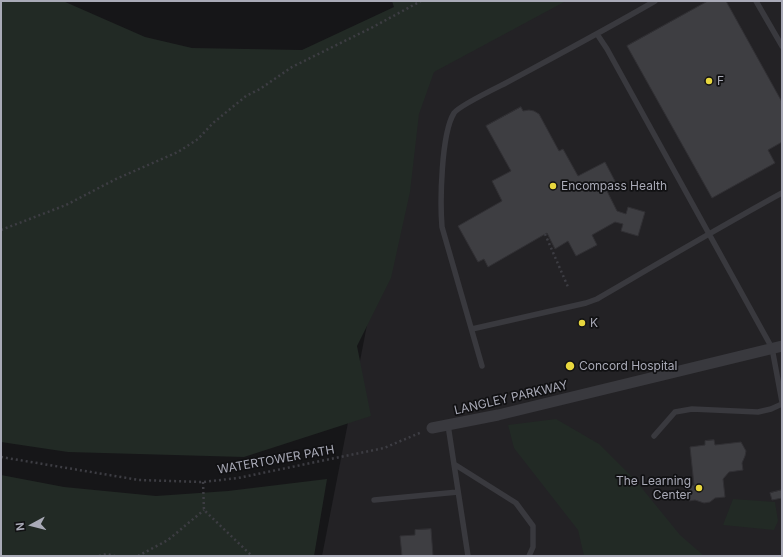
<!DOCTYPE html>
<style>
body{margin:0}
#map{position:relative;width:783px;height:557px;overflow:hidden;background:#161618;font-family:Inter,sans-serif}
canvas{display:block}
.frame{position:absolute;inset:0;border:2px solid #a9aab7;pointer-events:none}
.north{position:absolute;left:12px;top:505px;width:40px;height:40px;-webkit-text-stroke:3px #111113;paint-order:stroke;rotate:263deg;font-size:11px;font-weight:700;line-height:16px;text-align:center;color:#a9aab7}
.north::after{content:'';display:block;margin:auto;width:14px;height:18px;background:#a9aab7;clip-path:polygon(50% 0,100% 100%,50% 72%,0 100%)}
</style>
<div id="map">
<canvas width="783" height="557"></canvas>
<div class="frame"></div>
<div class="north">N</div>
</div>
<script>
const ctx = document.querySelector('canvas').getContext('2d');
ctx.lineJoin = 'round';
function paint(path, color) { ctx.fillStyle = color; ctx.fill(path, 'evenodd'); }
function strokePath(path, color, width, dash) { ctx.strokeStyle = color; ctx.lineWidth = width; ctx.lineCap = dash ? 'butt' : 'round'; ctx.setLineDash(dash || []); ctx.stroke(path); }
function label(font, color, halo, rows, align = 'center') {
  ctx.font = font + ' Inter,sans-serif'; ctx.lineWidth = 3.5; ctx.setLineDash([]); ctx.textBaseline = 'middle'; ctx.strokeStyle = halo; ctx.fillStyle = color; for (const [text, x, y, turn = 0] of rows) {
    ctx.save(); ctx.translate(x, y); ctx.rotate((+turn || 0) * Math.PI / 180); ctx.textAlign = isNaN(turn) ? turn : align; if (halo) ctx.strokeText(text, 0, 0); ctx.fillText(text, 0, 0); ctx.restore();
  }
}
const built = new Path2D(`
 M430,1H782V556H322Z`);
const green = new Path2D(`
 M1,1H63L145,37L192,48L302,50L394,7L392,1H566L434,72L419,114L410,192L391,278L357,346L371,416L244,457L68,452L1,442Z
 M556,419L599,444L636,481L680,535L704,556H584L578,530L514,448L508,425Z
 M1,475L64,487L156,496L228,491L327,479L314,556H1Z
 M733,499L775,502L778,521L774,530L723,525Z`);
const building = new Path2D(`
 M708,1H726L782,102V142L768,150L775,163L712,198L627,46Z
 M521,107L523,111L529,110L534,111L539,114L559,151L563,149L578,176L605,162L616,183L606,189L617,211L626,214L628,207L645,212L638,236L621,231L623,224L615,222L592,235L597,245L576,256L568,241L555,249L547,233L488,267L484,259L478,262L458,226L502,201L492,181L511,171L486,126Z
 M714,440L715,445L741,442L746,451L745,456L742,463L743,470L729,472L723,479L725,497L715,498L710,502L704,503L695,500L689,501L688,486L694,485L690,447L705,445V441Z
 M782,490V498L772,500L770,493Z
 M431,529L433,556H402L400,536L415,535V530Z`);
const path = new Path2D(`
 M1,230L66,205L116,179L178,152L198,139L213,123L246,96L260,89L292,67L373,27L421,1
 M545,234L568,287
 M1,457L139,480L203,482L238,478L384,448L422,432
 M203,482L204,510L252,556
 M99,556L106,554L115,556
 M138,556L168,540L204,510`);
const lane = new Path2D(`
 M756,1L782,46
 M597,34L607,49L772,348L782,402
 M472,329L586,303L597,299C659,263 720,227 782,193
 M482,366L442,227C440,202 441,134 454,113C459,106 494,89 504,84C554,57 605,30 655,1
 M448,425L468,556
 M654,436L675,412L692,409L758,412L771,409L782,404
 M454,464L516,503L533,526V547L529,556
 M374,500L458,492`);
const street = new Path2D(`
 M432,428L498,415L782,346`);
const markers = [
 [709,81,4,"#e8d73e"],
 [553,186,4,"#e8d73e"],
 [582,323,4,"#e8d73e"],
 [570,366,5,"#e8d73e"],
 [699,488,4,"#e8d73e"]
];
const poiNames = [
 ["F",717,81],
 ["Encompass Health",561,186],
 ["K",590,323],
 ["Concord Hospital",579,366],
 ["The Learning",691,481,"right"],
 ["Center",691,495,"right"]
];
const streetNames = [
 ["LANGLEY PARKWAY",511,398,-13],
 ["WATERTOWER PATH",276,460,-10]
];
paint(built, '#232225');
paint(green, '#222a25');
paint(building, '#3e3e42');
strokePath(building, '#313034', 1);
strokePath(path, '#3d3d43', 2.5, [2, 3]);
strokePath(lane, '#39393e', 5.5);
strokePath(street, '#39393e', 11);
for (const [x, y, r, color] of markers) { const dot = new Path2D(); dot.arc(x, y, r, 0, 2 * Math.PI); ctx.fillStyle = color; ctx.fill(dot); strokePath(dot, '#111113', 1.5); }
label('12px', '#a9aab7', '#111113', poiNames, 'left');
label('12px', '#a9aab7', '#111113', streetNames);
</script>
